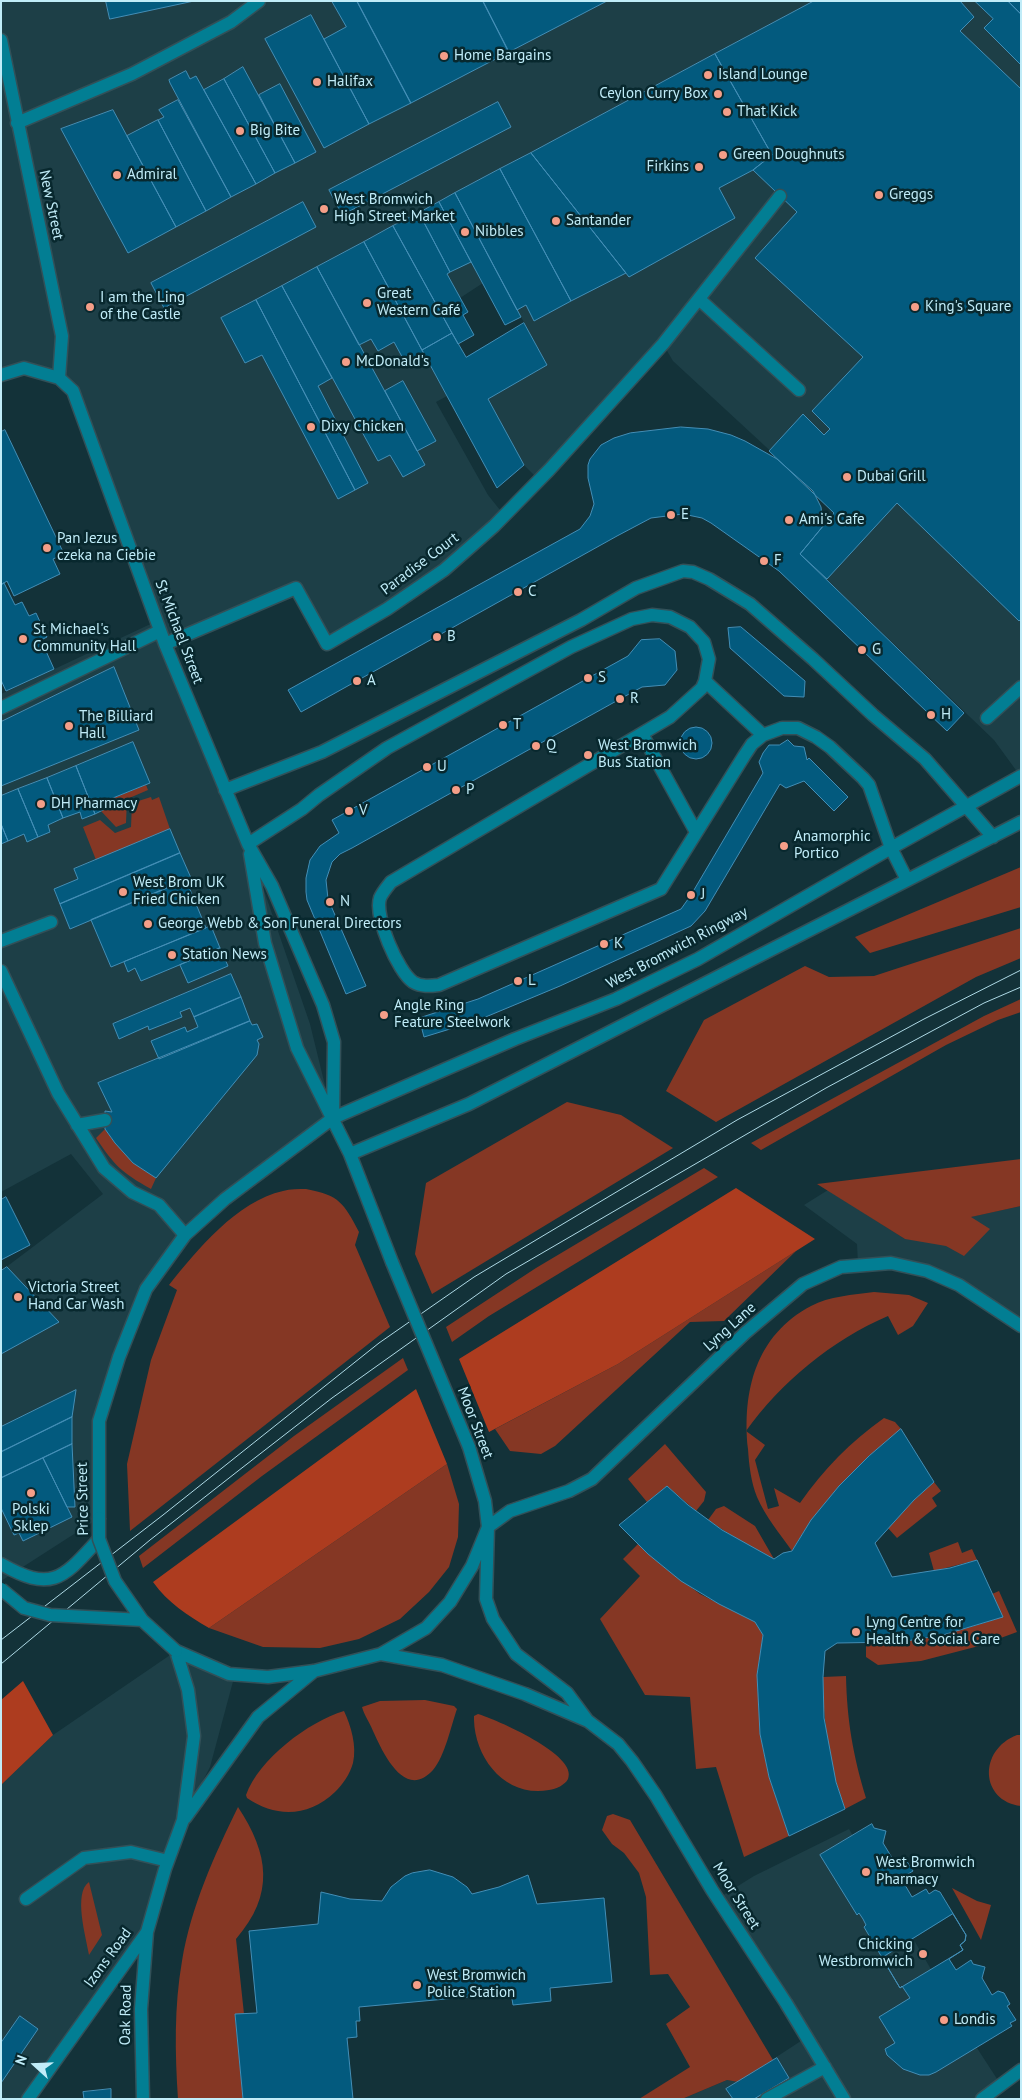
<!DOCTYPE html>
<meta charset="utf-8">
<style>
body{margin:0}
#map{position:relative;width:1022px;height:2100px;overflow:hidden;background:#133239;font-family:"PT Sans",sans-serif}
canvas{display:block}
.frame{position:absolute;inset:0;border:2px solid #c0ecf8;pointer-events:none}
.north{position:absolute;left:10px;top:2040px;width:50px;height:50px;-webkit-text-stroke:4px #08282e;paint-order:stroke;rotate:290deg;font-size:14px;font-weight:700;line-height:20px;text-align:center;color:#c0ecf8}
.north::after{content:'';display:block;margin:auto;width:18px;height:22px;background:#c0ecf8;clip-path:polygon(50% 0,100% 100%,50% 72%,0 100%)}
</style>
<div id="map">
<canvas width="1022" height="2100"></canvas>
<div class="frame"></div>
<div class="north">N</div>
</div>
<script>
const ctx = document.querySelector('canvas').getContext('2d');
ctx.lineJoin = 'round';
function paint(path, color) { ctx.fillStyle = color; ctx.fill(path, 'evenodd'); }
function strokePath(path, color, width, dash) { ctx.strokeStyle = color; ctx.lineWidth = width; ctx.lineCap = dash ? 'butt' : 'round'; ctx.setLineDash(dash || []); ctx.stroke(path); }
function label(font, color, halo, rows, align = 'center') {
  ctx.font = font + ' "PT Sans",sans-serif'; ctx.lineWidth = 5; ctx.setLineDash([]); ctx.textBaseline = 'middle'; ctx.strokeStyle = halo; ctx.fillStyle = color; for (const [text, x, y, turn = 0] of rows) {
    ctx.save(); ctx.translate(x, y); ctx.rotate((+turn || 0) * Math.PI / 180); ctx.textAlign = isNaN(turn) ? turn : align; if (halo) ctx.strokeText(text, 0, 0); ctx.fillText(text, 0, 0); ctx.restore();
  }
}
const built = new Path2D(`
 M1,1H1021V777L994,740L800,554L834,513L791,470L673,361L663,344L539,480L524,465L488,399L547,365L521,317L505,325L483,283L460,298L468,312L463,315L474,335L458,344L422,350L447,396L436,402L488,495L504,515L444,570L327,644L296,588L165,644L248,844L310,1024L333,1118L225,1199L146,1289L99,1421V1518L1,1581V1271L103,1194L71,1154L1,1192V694L157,621L73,391L24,368L1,375Z
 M828,1190L905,1239L970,1217L1021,1206V1326L927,1271L858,1265L857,1244L804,1205Z
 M176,1651L235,1674L210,1767L183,1820L147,1932L28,2099H1V1785L53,1735Z
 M849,1829L977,2048L1001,2085L982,2099H682L727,2080L738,2082L807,2037L717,1899L754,1876Z`);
const green = new Path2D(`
 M146,785L148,790L127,799L126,823L116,827L101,811L105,809L103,802Z
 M151,797L152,800L159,797L170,829L96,860L83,827L100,820L115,833L131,827L132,803Z
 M1021,867V907L870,953L855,937Z
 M1021,928V958L976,977L716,1122L666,1091L704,1020L805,966L829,977L874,976Z
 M1021,999V1012L998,1020L946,1045L761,1150L751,1143L984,1016Z
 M567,1102L621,1115L673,1148L432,1294L415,1254L426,1183Z
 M105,1129C119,1150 136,1164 156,1178L151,1189C121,1172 115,1166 96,1138Z
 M1021,1159V1206L971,1217L990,1229L964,1256L946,1246L905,1239L817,1184Z
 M704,1168L718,1177L489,1316L452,1342L446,1327L536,1268Z
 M306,1189C339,1195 344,1203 359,1232L355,1245L390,1327L130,1531L127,1464L151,1360L177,1290L169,1285C197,1250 237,1201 283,1191C290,1189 299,1189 306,1189Z
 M796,1251L724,1321L690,1322L555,1446L541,1454L510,1451L495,1429L618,1364Z
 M874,1292L909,1295L928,1303L913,1326L898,1335L888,1316C832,1340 781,1382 746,1431L765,1445L755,1460L768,1509L779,1506L774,1488L800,1503C824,1469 850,1442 884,1418L895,1422L901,1429C858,1465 820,1502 792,1551C780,1534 765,1516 757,1497C751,1482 749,1465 748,1449C742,1391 756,1335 811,1306C829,1296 853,1295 874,1292Z
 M403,1358L408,1370L262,1476L143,1568L139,1556L294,1436Z
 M665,1444L706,1492L704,1501L696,1511L667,1486L647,1502L628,1479Z
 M447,1464L459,1504L458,1537L449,1567L429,1592L400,1619L359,1639L320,1648L263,1647L209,1628Z
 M934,1482L941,1491L932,1498L937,1506L897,1538L888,1528L914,1500Z
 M724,1506L755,1526L774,1559L741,1542L708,1520L716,1509Z
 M958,1542L962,1553L972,1549L977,1560L934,1571L929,1553Z
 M638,1544L665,1568L700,1594L755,1622L763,1635L757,1675L760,1734L769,1777L789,1836L744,1857L716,1767L696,1769L690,1697L645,1695L600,1619L640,1576L623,1559Z
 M999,1591L1017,1632L979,1646L921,1661L878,1665L866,1657V1644C914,1643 958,1632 1002,1617L992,1594Z
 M846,1676C847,1721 853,1755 866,1798L845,1809C829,1767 823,1721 823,1677Z
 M425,1700L454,1706L457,1709C451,1726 445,1756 433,1770C405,1801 383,1753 373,1731C370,1723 364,1715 362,1707L380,1701Z
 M344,1711C351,1726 357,1746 353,1763C350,1774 343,1784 335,1792C309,1817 276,1818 247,1798L246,1795C259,1759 308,1722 344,1711Z
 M478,1714C495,1719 579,1755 568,1779C565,1785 556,1789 549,1790C506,1798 475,1759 474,1720V1716Z
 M1017,1735H1021V1806C980,1801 978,1750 1017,1735Z
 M238,1807C269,1854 275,1894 236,1939L244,2014L235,2015L243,2099H178C175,2053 174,2007 182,1961C191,1907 214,1856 238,1807Z
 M613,1814L630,1820L773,2060L738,2082L727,2080L682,2099H639L690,2067L666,2024L690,2007L668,1974L650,1975L646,1897L639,1873L624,1853L612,1844L602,1830L607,1816Z
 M89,1882L102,1935L89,1955C86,1937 73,1893 89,1882Z
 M952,1888L977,1901L991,1905L981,1940Z`);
const forest = new Path2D(`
 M736,1188L815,1239L618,1364L489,1432L459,1359Z
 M416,1389L447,1464L209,1628C187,1615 168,1603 153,1582Z
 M23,1681L53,1735L1,1785V1700Z`);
const building = new Path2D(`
 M106,1H194L110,19Z
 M332,1H357L411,103L369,124L324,39L346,27Z
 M357,1H483L509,52L411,103Z
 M483,1H607L509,52Z
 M814,1H960L974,17L960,31L1021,89V619L1019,621L897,503L827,579L800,554L834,513L769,451L803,414L824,435L830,429L812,411L863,357L755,258L797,212L753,170L772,155L715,54Z
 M975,1H1008L1021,14V65L984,28L993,19Z
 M1008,1H1021V14Z
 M311,15L369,124L324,148L265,39Z
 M715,54L772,155L753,170L719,188L735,218L629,277L531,153Z
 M243,67L295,163L275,173L224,79Z
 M186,71L190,79L196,76L256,184L231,197L170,83L169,80Z
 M224,79L275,173L256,184L204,90Z
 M280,84L316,152L295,163L259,95Z
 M178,100L231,197L206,211L158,120L164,117L159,110Z
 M498,102L511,127L342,215L329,190Z
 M113,110L176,227L128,253L61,129Z
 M158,120L206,211L176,227L127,136Z
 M531,153L626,273L571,301L500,169Z
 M500,169L571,301L534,321L526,305L517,310L455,193Z
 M455,193L521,317L505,325L439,202Z
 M303,202L316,227L164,308L151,283Z
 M439,202L471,262L450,272L419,213Z
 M419,213L450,272L447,274L468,312L463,315L474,335L458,344L393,226Z
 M393,226L452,333L422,350L364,242Z
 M364,242L424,354L406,364L394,342L378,351L371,339L359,345L317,267Z
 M317,267L425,465L403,477L390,455L378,461L282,286Z
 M282,286L332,378L318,386L368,483L355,490L256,300Z
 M256,300L355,490L338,499L262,355L245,363L221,318Z
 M524,323L547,365L488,399L524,465L497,488L422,350L452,333L466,357Z
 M403,381L436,441L417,451L385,391Z
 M681,427L708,429L731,435L745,441L777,459L813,491L821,507L823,526L800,554L964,713L947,731L779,571L711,523L702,518L683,514L651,518L617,536L301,712L288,690L580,529L590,516L594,504L588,478V465L590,459L601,445L614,438L630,433Z
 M5,430L64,554L53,559L60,574L14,596L7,581L1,585V432Z
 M4,583L15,605L22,602L29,616L36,613L47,637L41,640L54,669L6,691L1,680V585Z
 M741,627L805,681L804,697L784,696L730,648L728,628Z
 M660,639L675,651L677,670L665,685L642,687L620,699L352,848L340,854L332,862L326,880L328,899L366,986L346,994L307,900L306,892V878L310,860L320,846L339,833L332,820L628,656L641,640Z
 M114,667L139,730L1,786V722Z
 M680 743a16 16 0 1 1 32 0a16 16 0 1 1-32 0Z
 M788,740L794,746L804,747L807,760L809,758L848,797L834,811L804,781L786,788L780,784L705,911L691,926L560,986L476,1021L424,1037L419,1018L478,999L681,909L691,895L763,773L759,762L763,753L769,745H779Z
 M133,742L150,783L103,802L105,809L95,814L76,766Z
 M76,766L95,814L82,819L80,812L63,818L47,778Z
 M47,778L63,818L48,825L50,832L38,837L18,789Z
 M18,789L38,837L27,842L24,834L8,841L1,824V796Z
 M1,824L8,841L1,844Z
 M170,829L180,853L60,904L54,889L78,879L74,869Z
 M180,853L191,878L70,929L60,904Z
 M186,880L206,928L111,967L91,920Z
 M211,926L220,948L141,981L135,968L128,972L124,962Z
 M220,948L228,966L188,983L180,965Z
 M231,974L241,997L194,1017L190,1008L180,1012L182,1017L149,1030L148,1026L119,1039L113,1024Z
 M241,997L250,1021L159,1059L151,1041L185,1027L187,1032L198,1027L194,1017Z
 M250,1021L252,1025L257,1024L263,1037L257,1040L259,1044L257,1055L156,1178L133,1163L115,1143L105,1129V1111L112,1112L98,1083Z
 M6,1197L30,1245L1,1260V1200Z
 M7,1267L59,1322L1,1354V1271Z
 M76,1390L72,1417L1,1452V1427Z
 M72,1417V1444L1,1478V1452Z
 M901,1429L934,1482L914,1500L875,1543L892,1577L950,1568L977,1560L1003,1617L943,1635L900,1642L837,1643L825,1651L823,1677L824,1718L836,1782L845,1809L789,1836L769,1777L760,1734L757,1675L763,1635L755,1622L719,1604L681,1581L648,1554L619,1525L667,1486L688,1505L722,1530L774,1559L783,1553L792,1551L811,1520L839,1486L869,1456Z
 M72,1444L75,1507H67L43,1458Z
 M43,1458L72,1517L23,1541L19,1533L14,1535L1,1508V1478Z
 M872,1824L874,1828L886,1831L883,1843L894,1861L900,1858L906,1860L913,1871L903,1877L907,1884L905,1885L912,1897L926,1889L929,1894L935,1890L940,1892L966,1935L965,1941L960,1945L963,1950L949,1959L956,1970L971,1960L973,1964L985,1967L982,1978L992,1995L998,1991L1004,1993L1010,2004L1007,2006L1016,2020L1010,2023L1012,2026L936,2072L929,2075H920L903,2069L887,2055L885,2049L895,2043L879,2017L910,1998L902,1986L900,1988L864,1927L866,1925L863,1919L859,1913L857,1915L820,1855Z
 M430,1870L453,1877L467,1887L472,1894L499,1887L528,1875L537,1904L604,1898L612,1982L550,1988L551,2001L513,2005L511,1993L359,2007L360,2021H356L357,2037L347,2038L353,2099H243L235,2014L257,2013L249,1931L318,1924L321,1892L350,1899L382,1901L391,1887L405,1876L412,1873Z
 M953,1914L966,1935L965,1941L960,1945L963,1950L900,1988L882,1958Z
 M20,2016L38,2029L1,2083V2043Z
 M777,2058L789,2078L754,2099H733L726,2089Z
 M111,2089V2099H84L83,2092Z`);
const minor = new Path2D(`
 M1,40L62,336L59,378
 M17,123L132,74L231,22L259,1
 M699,299L799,390
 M1,375L24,368L59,378L73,391L165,644L248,844L272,886L323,1005L334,1042L333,1118
 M165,644L296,588L327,644L387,609L444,570L494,526L549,470L663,344L780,196
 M705,681L763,735
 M1,708L160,631
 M987,718L1021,687
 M642,734L696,832
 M225,790L322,752L581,620L636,588L683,571L693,572L709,579L750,604L813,659L873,715L925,759L993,837
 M248,844L302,809L319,795L387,748L571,647L632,619L652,615L670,617L690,627L704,642L709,659L705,681L702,688L670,717L391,882C387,887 382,893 380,898C374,916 398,972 413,982C421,987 430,986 439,985L661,889L744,756L752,744L763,735L782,728H798L816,737L830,747L863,778L869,785L891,848L907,880
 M250,854L265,943L297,1048L350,1154L392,1262
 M1,941L51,922
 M1,971L58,1093L104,1168L132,1192L159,1205L185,1235
 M77,1125L105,1120
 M350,1154L469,1104L1021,822
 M469,1447L485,1501L488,1527L486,1599L493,1619L516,1654L567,1693L587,1720
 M99,1518V1421L119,1357L146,1289L185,1235L225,1199L333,1118L515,1039L616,999L698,959L891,848L1021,776
 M488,1527L510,1511L569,1491L592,1479L745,1333L803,1284L841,1267L891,1263L927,1271L959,1285L1021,1326
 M1,1564C53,1594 64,1577 99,1539
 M176,1651L229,1674L268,1677L314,1671L381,1654L426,1628L450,1602L472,1566L488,1527
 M381,1654L442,1665L525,1694L588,1721L618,1744L632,1761L656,1796L712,1890L786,2003L844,2099
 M185,1818L258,1717L314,1671
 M26,1899L84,1858L131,1852L168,1861
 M28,2099L147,1932L165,1869L183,1820L194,1736L188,1690L176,1651
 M143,2099L141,2009L147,1932
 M767,2099L825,2067
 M982,2099L1021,2070`);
const tram = new Path2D(`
 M1,1640L163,1515L379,1343L474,1277L737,1120L924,1019L1021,970
 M1,1664L150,1540L238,1471L332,1398L506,1274L826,1088L984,1003L1021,987`);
const minorBridge = new Path2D(`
 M392,1262L469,1447
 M99,1518V1539L115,1581L142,1620L176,1651
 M1,1589L24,1608L50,1615L142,1620`);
const markers = [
 [444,56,5,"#f49e88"],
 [708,75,5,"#f49e88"],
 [317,82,5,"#f49e88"],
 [718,94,5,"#f49e88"],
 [727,112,5,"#f49e88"],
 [240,131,5,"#f49e88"],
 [723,155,5,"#f49e88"],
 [699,167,5,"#f49e88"],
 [117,175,5,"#f49e88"],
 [879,195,5,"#f49e88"],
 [324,209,5,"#f49e88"],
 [556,221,5,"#f49e88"],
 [465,232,5,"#f49e88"],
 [367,303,5,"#f49e88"],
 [90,307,5,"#f49e88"],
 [915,307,5,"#f49e88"],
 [346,362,5,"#f49e88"],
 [311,427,5,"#f49e88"],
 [847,477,5,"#f49e88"],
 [671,515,5,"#f49e88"],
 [789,520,5,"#f49e88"],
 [47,548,5,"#f49e88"],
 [764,561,5,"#f49e88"],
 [518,592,5,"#f49e88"],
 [437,637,5,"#f49e88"],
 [23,639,5,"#f49e88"],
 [862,650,5,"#f49e88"],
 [588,678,5,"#f49e88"],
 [357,681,5,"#f49e88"],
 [620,699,5,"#f49e88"],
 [931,715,5,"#f49e88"],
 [503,725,5,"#f49e88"],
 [69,726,5,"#f49e88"],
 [536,746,5,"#f49e88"],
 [588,755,5,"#f49e88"],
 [427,767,5,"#f49e88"],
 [456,790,5,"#f49e88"],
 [41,804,5,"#f49e88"],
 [349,811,5,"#f49e88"],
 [784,846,5,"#f49e88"],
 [123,892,5,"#f49e88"],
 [691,895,5,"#f49e88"],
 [330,902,5,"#f49e88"],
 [148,924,5,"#f49e88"],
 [604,944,5,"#f49e88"],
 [172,955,5,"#f49e88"],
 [518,981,5,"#f49e88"],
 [384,1015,5,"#f49e88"],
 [18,1297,5,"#f49e88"],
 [31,1493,5,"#f49e88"],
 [856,1632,5,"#f49e88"],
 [866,1872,5,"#f49e88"],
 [923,1954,5,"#f49e88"],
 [417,1985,5,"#f49e88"],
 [944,2020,5,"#f49e88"]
];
const poiNames = [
 ["Home Bargains",454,56],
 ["Island Lounge",718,75],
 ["Halifax",327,82],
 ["Ceylon Curry Box",708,94,"right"],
 ["That Kick",737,112],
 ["Big Bite",250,131],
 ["Green Doughnuts",733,155],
 ["Firkins",689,167,"right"],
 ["Admiral",127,175],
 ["Greggs",889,195],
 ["West Bromwich",334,200],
 ["High Street Market",334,217],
 ["Santander",566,221],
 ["Nibbles",475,232],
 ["Great",377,294],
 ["Western Café",377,311],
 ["I am the Ling",100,298],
 ["of the Castle",100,315],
 ["King's Square",925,307],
 ["McDonald's",356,362],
 ["Dixy Chicken",321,427],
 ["Dubai Grill",857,477],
 ["E",681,515],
 ["Ami's Cafe",799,520],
 ["Pan Jezus",57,539],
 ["czeka na Ciebie",57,556],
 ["F",774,561],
 ["C",528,592],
 ["St Michael's",33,630],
 ["Community Hall",33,647],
 ["B",447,637],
 ["G",872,650],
 ["S",598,678],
 ["A",367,681],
 ["R",630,699],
 ["H",941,715],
 ["The Billiard",79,717],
 ["Hall",79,734],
 ["T",513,725],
 ["Q",546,746],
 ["West Bromwich",598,746],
 ["Bus Station",598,763],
 ["U",437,767],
 ["P",466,790],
 ["DH Pharmacy",51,804],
 ["V",359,811],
 ["Anamorphic",794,837],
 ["Portico",794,854],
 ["West Brom UK",133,883],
 ["Fried Chicken",133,900],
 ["J",701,895],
 ["N",340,902],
 ["George Webb & Son Funeral Directors",158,924],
 ["K",614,944],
 ["Station News",182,955],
 ["L",528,981],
 ["Angle Ring",394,1006],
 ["Feature Steelwork",394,1023],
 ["Victoria Street",28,1288],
 ["Hand Car Wash",28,1305],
 ["Polski",31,1510,"center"],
 ["Sklep",31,1527,"center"],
 ["Lyng Centre for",866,1623],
 ["Health & Social Care",866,1640],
 ["West Bromwich",876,1863],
 ["Pharmacy",876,1880],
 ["Chicking",913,1945,"right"],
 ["Westbromwich",913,1962,"right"],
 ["West Bromwich",427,1976],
 ["Police Station",427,1993],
 ["Londis",954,2020]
];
const streetNames = [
 ["New Street",51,205,78],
 ["Paradise Court",420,564,-37],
 ["St Michael Street",179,632,69],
 ["West Bromwich Ringway",677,948,-28],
 ["Lyng Lane",730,1327,-42],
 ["Moor Street",475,1423,69],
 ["Price Street",83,1499,-91],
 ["Moor Street",736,1896,58],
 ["Izons Road",108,1958,-54],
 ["Oak Road",126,2015,-89]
];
paint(built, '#1d3f47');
paint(green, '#853724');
paint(forest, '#ad3c1f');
paint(building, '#035a7e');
strokePath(building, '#438eb6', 1);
strokePath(minor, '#325058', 15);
strokePath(minor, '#027e93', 12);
strokePath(tram, '#aed9e5', 1);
strokePath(minorBridge, '#325058', 15, []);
strokePath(minorBridge, '#027e93', 12);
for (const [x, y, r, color] of markers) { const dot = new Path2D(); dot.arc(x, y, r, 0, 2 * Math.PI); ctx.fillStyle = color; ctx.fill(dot); strokePath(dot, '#08282e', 2); }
label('15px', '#c0ecf8', '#08282e', poiNames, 'left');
label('15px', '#c0ecf8', '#08282e', streetNames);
</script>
